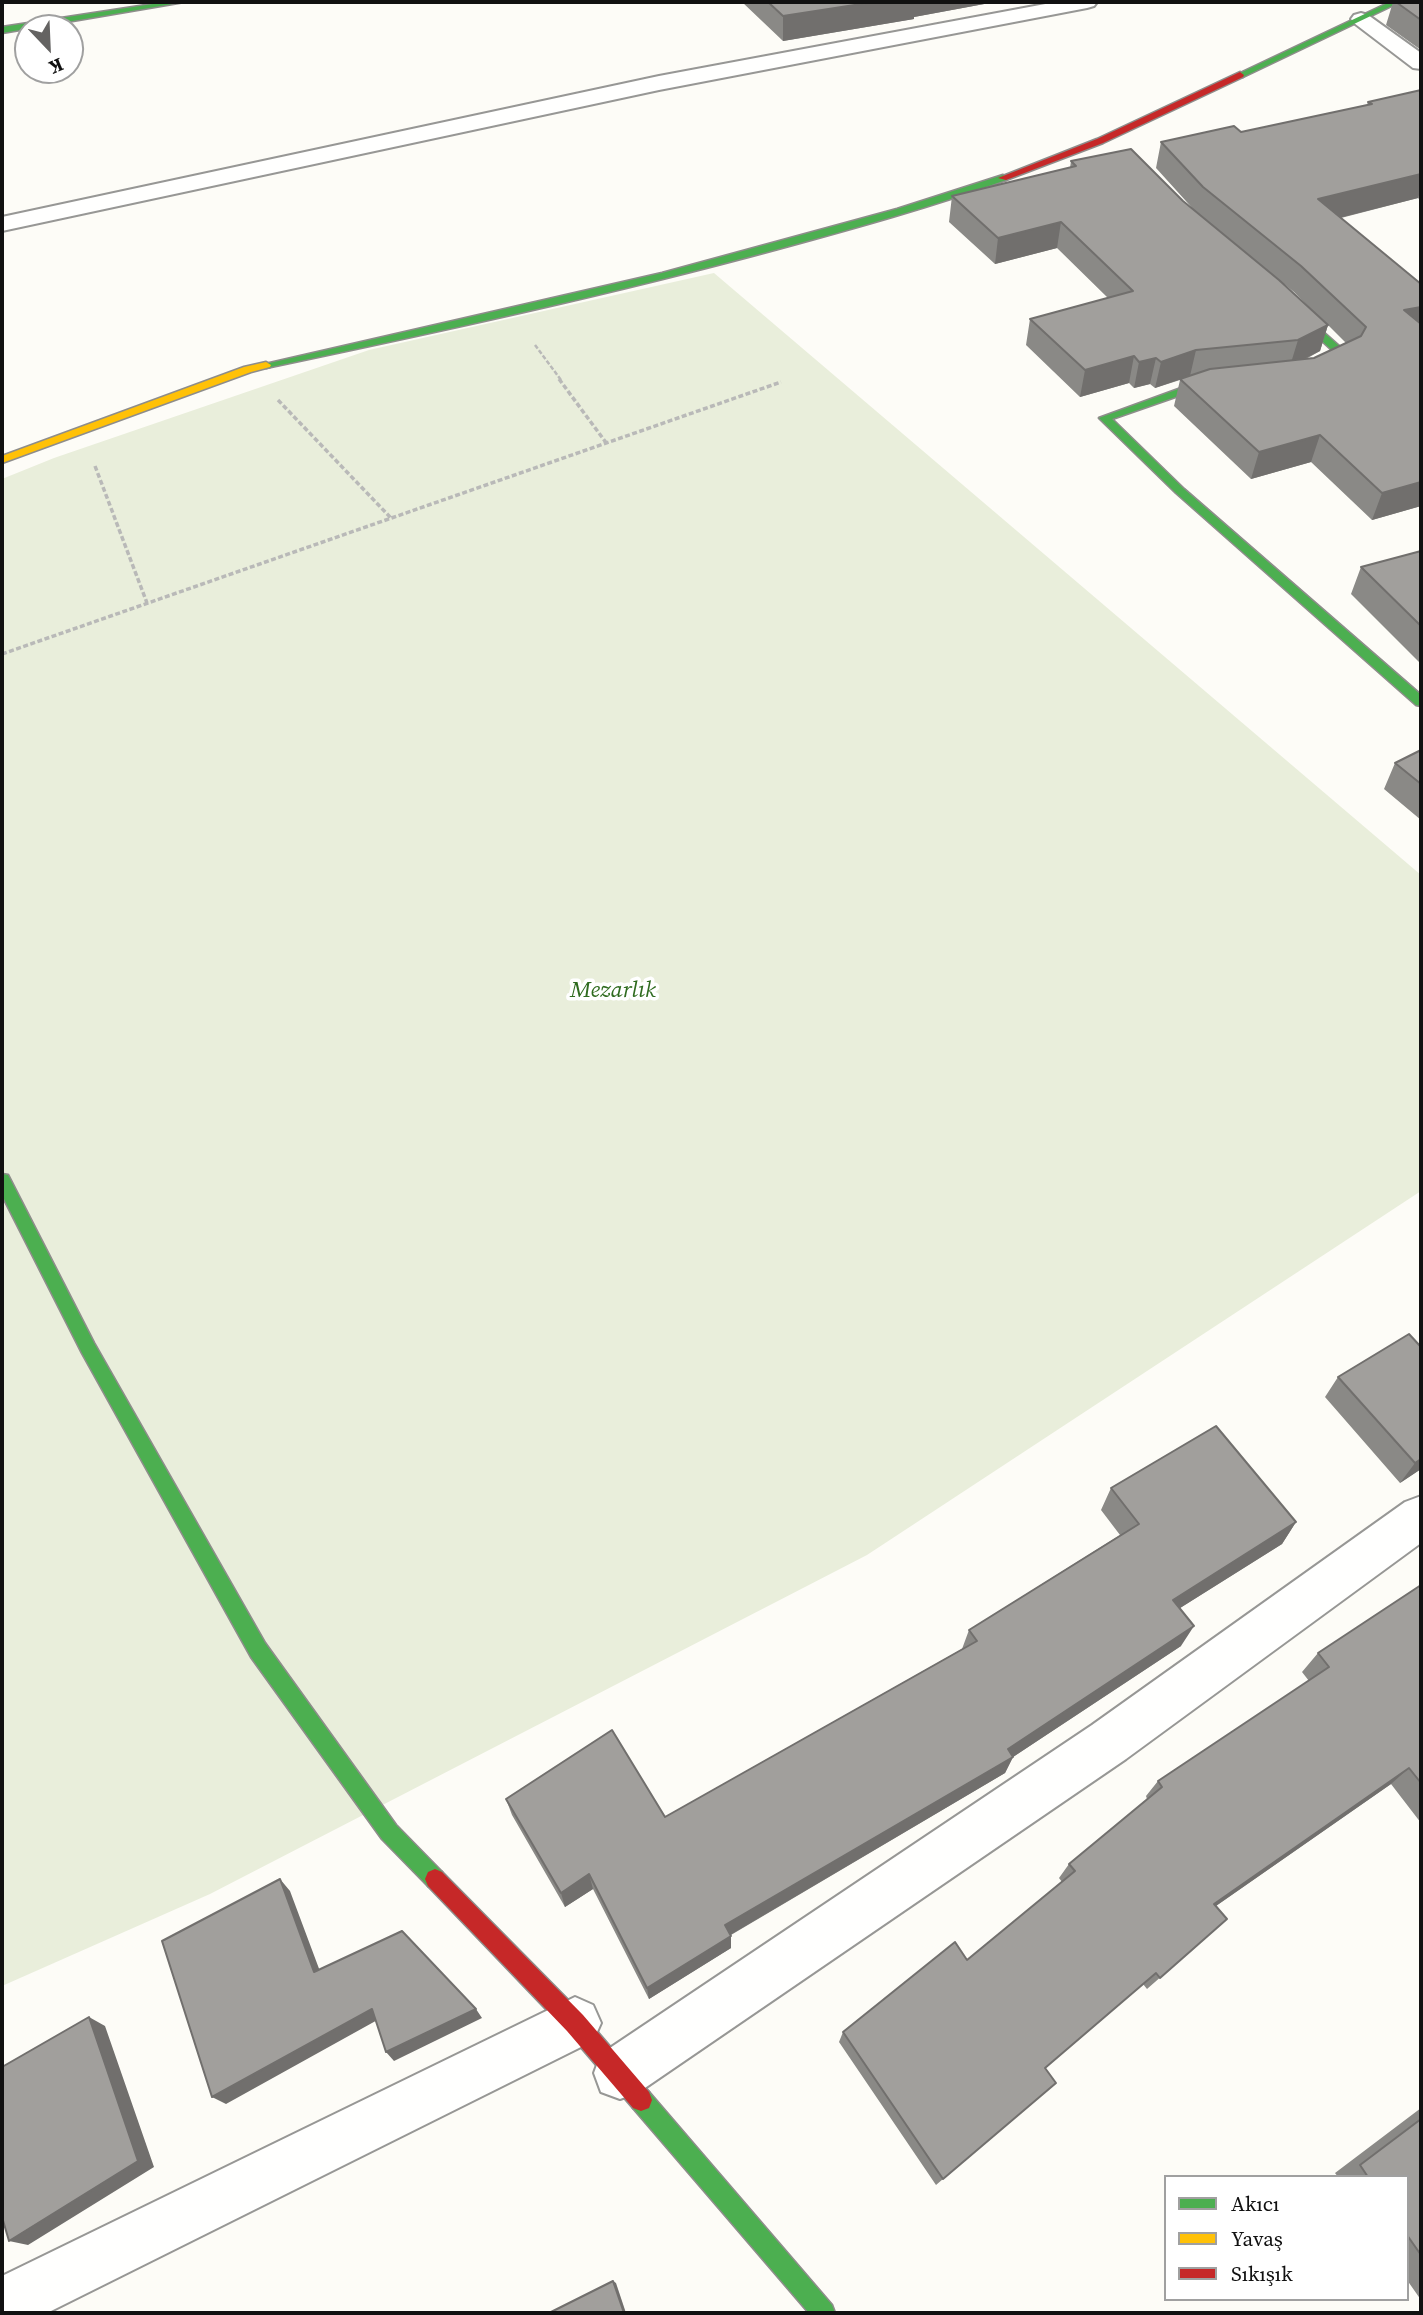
<!DOCTYPE html>
<meta charset="utf-8">
<style>
body{margin:0}
#map{position:relative;width:1423px;height:2315px;overflow:hidden;background:#fdfcf7;font-family:"Source Serif 4",serif}
canvas{display:block}
.frame{position:absolute;inset:0;border:4px solid #111;pointer-events:none}
.legend{position:absolute;left:1164px;top:2175px;width:245px;height:126px;box-sizing:border-box;background:#fff;border:2px solid #a0a0a0;margin:0;padding:9px 12px;list-style:none;font-size:21px;color:#111}
.legend li{display:flex;align-items:center;gap:14px;height:35px}
.legend b{width:35px;border:2px solid #a0a0a0}
.north{position:absolute;left:14px;top:14px;width:70px;height:70px;box-sizing:border-box;background:#fff;border:2px solid #a0a0a0;border-radius:50%;rotate:157deg;font-size:19px;font-weight:700;line-height:28px;text-align:center;color:#111}
.north::after{content:'';display:block;margin:auto;width:24px;height:32px;background:#646362;clip-path:polygon(50% 0,100% 100%,50% 72%,0 100%)}
</style>
<div id="map">
<canvas width="1423" height="2315"></canvas>
<div class="frame"></div>
<ul class="legend">
<li><b style="height:9px;background:#4caf50"></b>Akıcı</li>
<li><b style="height:9px;background:#ffc107"></b>Yavaş</li>
<li><b style="height:9px;background:#c62828"></b>Sıkışık</li>
</ul>
<div class="north">K</div>
</div>
<script>
const ctx = document.querySelector('canvas').getContext('2d');
ctx.lineJoin = 'round';
function paint(path, color) { ctx.fillStyle = color; ctx.fill(path, 'evenodd'); }
function strokePath(path, color, width, dash) { ctx.strokeStyle = color; ctx.lineWidth = width; ctx.lineCap = dash ? 'butt' : 'round'; ctx.setLineDash(dash || []); ctx.stroke(path); }
function label(font, color, halo, rows, align = 'center') {
  ctx.font = font + ' "Source Serif 4",serif'; ctx.lineWidth = 7; ctx.setLineDash([]); ctx.textBaseline = 'middle'; ctx.strokeStyle = halo; ctx.fillStyle = color; for (const [text, x, y, turn = 0] of rows) {
    ctx.save(); ctx.translate(x, y); ctx.rotate((+turn || 0) * Math.PI / 180); ctx.textAlign = isNaN(turn) ? turn : align; if (halo) ctx.strokeText(text, 0, 0); ctx.fillText(text, 0, 0); ctx.restore();
  }
}
const cemetery = new Path2D(`
 M714,273L1421,875V1191L867,1555L210,1894L2,1986V479L54,458L369,350Z`);
const pathFar1 = new Path2D(`
 M535,345L561,380`);
const path = new Path2D(`
 M559,379L607,444
 M278,400L391,518
 M95,466L147,603
 M2,654L781,382`);
const street = new Path2D(`
 M1056,2H1097L1094,6L1087,8L659,90L2,231V217L659,76Z
 M1361,13L1368,15L1421,53V69L1413,68L1354,23L1351,19L1354,15Z
 M1421,1496V1543L1126,1759L639,2092L620,2099L601,2092L594,2073L601,2054L1092,1725L1405,1502Z
 M575,1997L593,2005L601,2023L593,2041L47,2313H2V2276Z`);
const fast = new Path2D(`
 M166,2H184L2,33V27Z
 M1390,2H1400L1243,77L1236,75Z
 M1003,175L1008,178L1006,180C931,207 855,228 778,249C609,295 437,332 266,368L261,365L662,273L897,209Z
 M1286,299L1346,352V356L1308,374H1300V370L1335,353L1282,304L1281,302Z
 M1227,379L1231,380V384L1201,388L1112,419L1184,489L1421,695V706L1416,705L1176,493L1099,418L1195,383Z
 M2,1174L8,1175L94,1343L265,1643L396,1825L442,1872L445,1879L442,1886L435,1889L428,1886L382,1839L251,1657L82,1353L2,1195Z
 M641,2089L649,2092L832,2305L835,2313H809L633,2108L630,2100L633,2092Z`);
const slow = new Path2D(`
 M266,362L271,365L270,367L251,372L2,463V456L244,367Z`);
const jam = new Path2D(`
 M1240,72L1244,75L1243,77L1103,143L1006,180L998,178L1097,139Z
 M435,1869L442,1872L583,2015L649,2092L652,2100L649,2108L641,2111L633,2108L567,2031L428,1886L425,1879L428,1872Z`);
const wall = new Path2D(`
 M742,2H995L914,17V19L783,41Z
 M1393,2H1421V50L1386,25Z
 M1421,90V201L1418,198L1341,218L1421,506L1372,520L1311,462L1251,479L1174,406L1180,380L1155,388L1150,384L1134,388L1129,383L1080,397L1026,345L1030,319L1108,298L1057,248L995,264L949,222L952,196L1070,168L1071,161L1183,201L1195,211L1156,168L1161,142L1241,132L1367,105L1368,102ZM1283,283L1294,292L1321,319ZM1328,325L1346,343L1314,358L1306,359L1320,351Z
 M1421,551V664L1351,594L1361,567Z
 M1421,750V820L1384,789L1395,763Z
 M1338,1377L1421,1469L1400,1483L1325,1397Z
 M1111,1488L1296,1522L1282,1544L1180,1608L1181,1646L1013,1757L1005,1773L731,1935V1948L649,1999L593,1889L565,1907L512,1815L506,1799L665,1817L962,1649L969,1630L1120,1535L1101,1510Z
 M1421,1585V1823L1391,1784L1216,1906L1227,1919L1147,1989L1143,1984L1045,2068L1056,2083L936,2185L839,2042L843,2032L967,1960L1062,1882L1059,1878L1069,1864L1147,1799L1146,1796L1158,1781L1309,1681L1302,1672L1318,1653Z
 M1421,2108V2300L1407,2280V2177H1338L1335,2173Z`);
const shadedWall = new Path2D(`
 M874,2H995L914,17V19L783,41V16Z
 M1421,174V189L1418,198L1311,225L1318,199Z
 M1061,222L1057,248L995,264L998,238Z
 M1421,307V332L1404,310Z
 M1328,325L1320,351L1290,366L1298,340Z
 M1196,350L1190,376L1155,388L1161,362Z
 M1134,356L1129,383L1080,397L1085,370Z
 M1156,358L1150,384L1134,388L1139,362Z
 M1320,435L1311,462L1251,479L1259,452Z
 M1421,482V506L1372,520L1382,493Z
 M1421,1459V1469L1400,1483L1415,1463Z
 M1296,1522L1282,1544L1161,1620L1173,1600Z
 M1194,1626L1181,1646L1013,1757L1005,1773L725,1938V1925L1008,1749Z
 M1409,1768L1391,1784L1200,1917L1214,1904Z
 M589,1874L593,1889L565,1907L561,1893Z
 M280,1879L290,1891L324,1982L314,1972Z
 M731,1936V1948L649,1999L647,1988Z
 M372,2009L381,2018L226,2104L212,2097Z
 M476,2009L482,2018L394,2061L386,2052Z
 M89,2017L105,2026L154,2167L28,2245L9,2241Z
 M613,2281L616,2283L626,2313H624Z`);
const building = new Path2D(`
 M768,2H874L783,16Z
 M1396,2H1421V20Z
 M1421,90V174L1318,199L1421,284V307L1404,310L1421,324V482L1382,493L1320,435L1259,452L1180,379L1210,369L1314,358L1361,336L1366,327L1301,266L1203,187L1161,142L1234,126L1241,132L1372,104L1368,102Z
 M1131,149L1183,201L1279,280L1328,325L1298,340L1196,350L1161,362L1156,358L1139,362L1134,356L1085,370L1030,319L1133,291L1061,222L998,238L952,196L1076,166L1071,161Z
 M1421,551V626L1361,567Z
 M1421,750V784L1395,763Z
 M1409,1334L1421,1347V1459L1415,1463L1338,1377Z
 M1216,1426L1296,1522L1173,1600L1194,1626L1008,1749L1013,1757L725,1925L731,1936L647,1988L589,1874L561,1893L506,1799L612,1730L665,1817L977,1641L969,1630L1139,1524L1111,1488Z
 M1421,1585V1783L1409,1768L1214,1904L1227,1919L1160,1978L1156,1973L1045,2068L1056,2083L943,2179L843,2032L955,1942L967,1960L1075,1871L1069,1864L1162,1787L1158,1781L1329,1667L1318,1653Z
 M280,1879L314,1972L402,1931L476,2009L386,2052L372,2009L212,2097L162,1941Z
 M89,2017L138,2161L9,2241L2,2217V2067Z
 M1421,2119V2255L1407,2235V2177H1368L1360,2165Z
 M613,2281L624,2313H549Z`);
const parkNames = [
 ["Mezarlık",613,991]
];
paint(cemetery, '#e9eedb');
strokePath(street, '#979795', 4);
strokePath(fast, '#8e8d8b', 3);
strokePath(slow, '#8e8d8b', 3);
strokePath(jam, '#8e8d8b', 3);
strokePath(pathFar1, '#b9b9b8', 2.5, [4.5, 2]);
strokePath(path, '#b9b9b8', 3.5, [5, 2.5]);
paint(street, '#fffffe');
paint(fast, '#4caf50');
paint(slow, '#ffc107');
paint(jam, '#c62828');
paint(wall, '#8a8986');
paint(shadedWall, '#716f6d');
paint(building, '#a19f9c');
strokePath(building, '#716f6d', 2);
label('italic 23px', '#2f6b1f', '#fff', parkNames);
</script>
